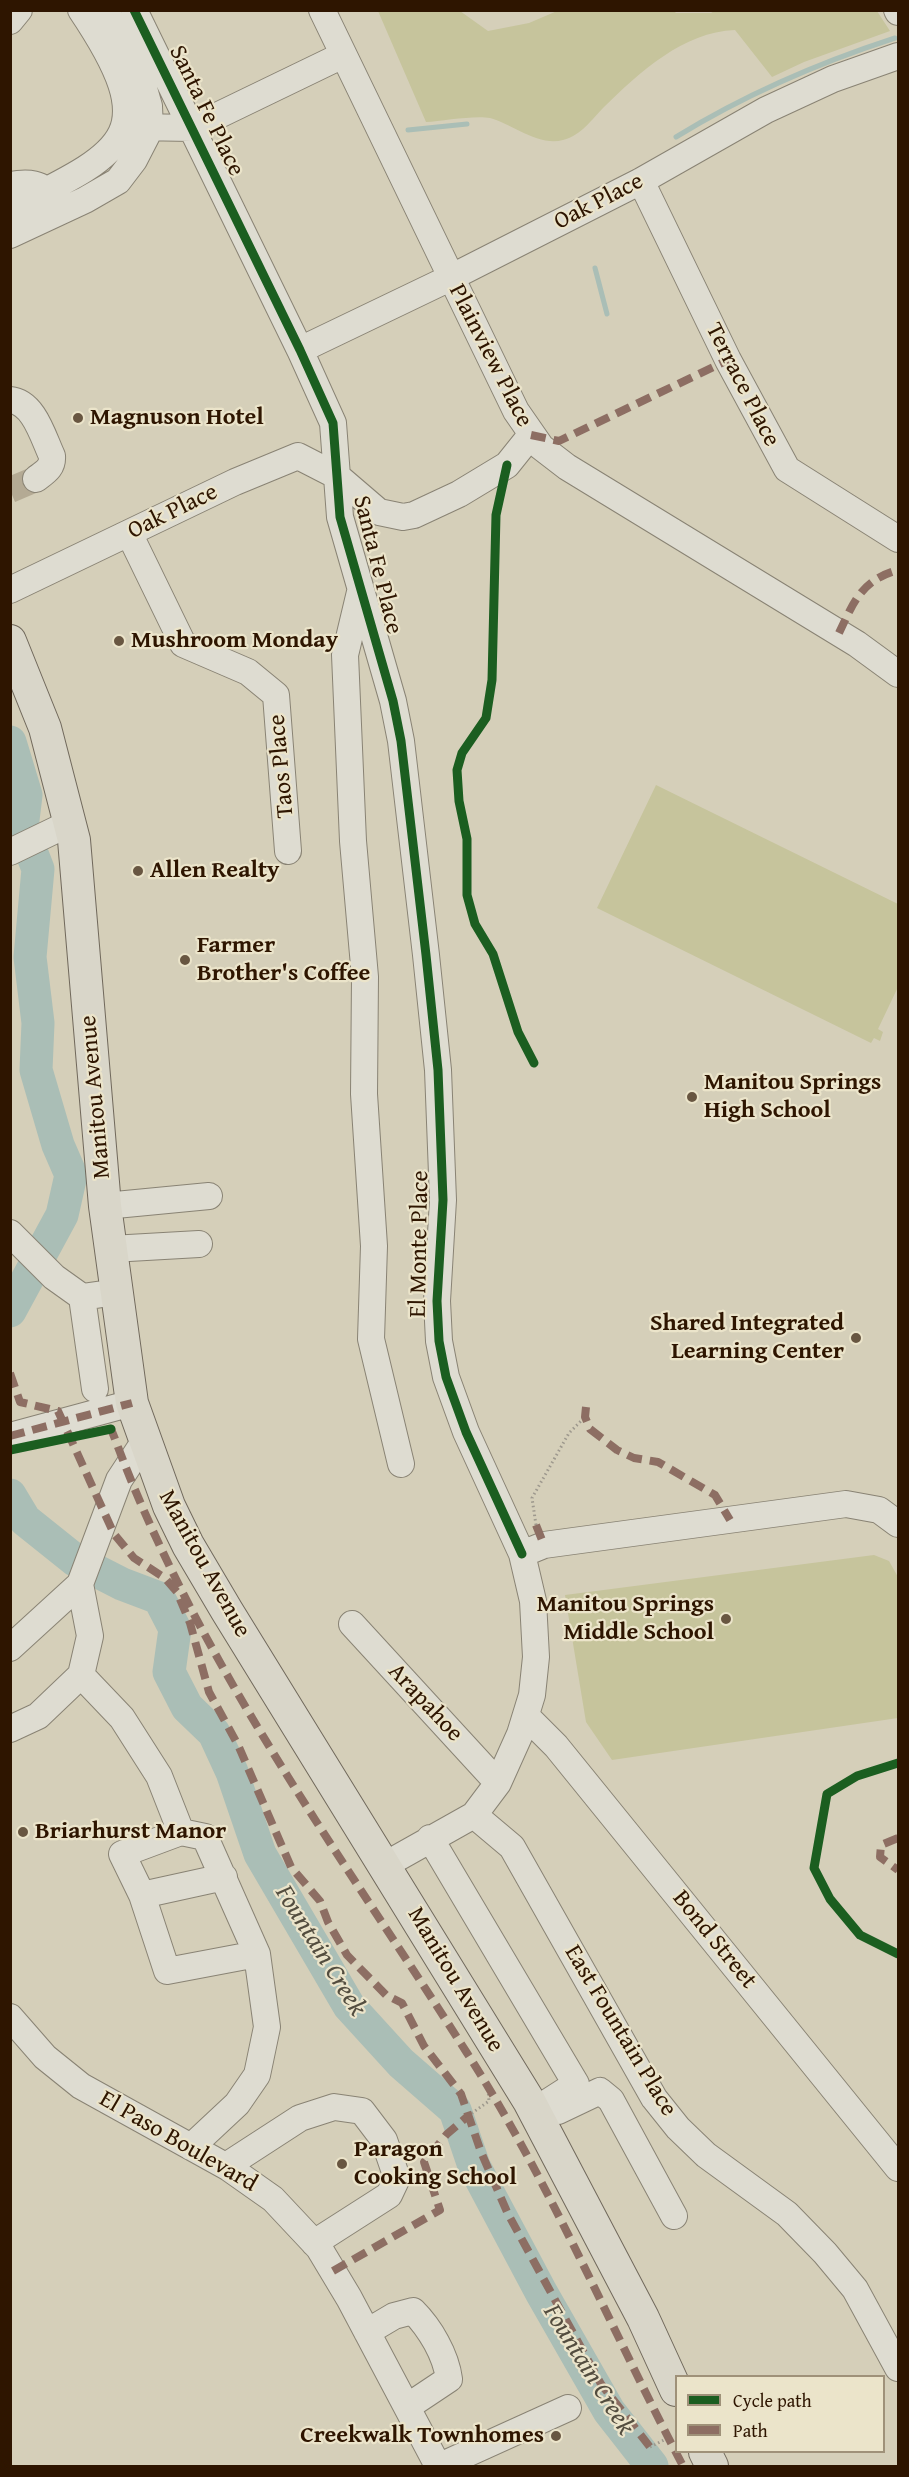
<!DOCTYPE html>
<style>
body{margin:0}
#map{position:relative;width:909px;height:2477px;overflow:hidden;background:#d5cfb9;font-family:"Gentium Book Plus",serif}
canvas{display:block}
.frame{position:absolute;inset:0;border:12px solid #2e1500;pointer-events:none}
.legend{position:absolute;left:675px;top:2375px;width:210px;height:78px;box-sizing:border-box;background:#ebe4ca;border:2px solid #9f9179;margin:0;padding:8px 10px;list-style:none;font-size:18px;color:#2e1500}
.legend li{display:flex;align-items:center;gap:12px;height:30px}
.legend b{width:30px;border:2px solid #9f9179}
</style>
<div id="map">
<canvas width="909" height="2477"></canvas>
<div class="frame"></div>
<ul class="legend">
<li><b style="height:8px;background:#1b5e20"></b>Cycle path</li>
<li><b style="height:8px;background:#8d6e63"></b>Path</li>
</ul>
</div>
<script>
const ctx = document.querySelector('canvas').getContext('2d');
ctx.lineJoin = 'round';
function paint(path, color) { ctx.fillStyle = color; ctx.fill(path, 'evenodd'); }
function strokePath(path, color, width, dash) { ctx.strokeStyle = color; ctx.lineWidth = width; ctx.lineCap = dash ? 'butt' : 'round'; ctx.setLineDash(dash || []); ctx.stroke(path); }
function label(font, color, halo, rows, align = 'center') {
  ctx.font = font + ' "Gentium Book Plus",serif'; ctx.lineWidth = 4.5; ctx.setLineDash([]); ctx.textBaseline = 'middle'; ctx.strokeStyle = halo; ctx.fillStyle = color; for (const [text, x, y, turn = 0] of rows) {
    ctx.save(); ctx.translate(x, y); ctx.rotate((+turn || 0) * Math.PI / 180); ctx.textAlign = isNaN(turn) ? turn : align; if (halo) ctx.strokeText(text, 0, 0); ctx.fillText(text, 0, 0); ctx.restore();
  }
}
const green = new Path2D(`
 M673,10L676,13H711L716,10L877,11L890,31L804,62L772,77L735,30C683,32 640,72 604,107C591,120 582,135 563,140C539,147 510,123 490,118C475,115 442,121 426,122L378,11H460L488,31L529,23L557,11Z
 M656,785L898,904V987L878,1029L883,1032L880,1041L874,1038L871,1043L597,908Z
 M874,1555L889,1561L898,1577V1718L612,1760L586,1722L565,1595Z`);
const stream = new Path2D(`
 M408,130L467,124
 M676,137C746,94 818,63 895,38
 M595,268L607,314`);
const river = new Path2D(`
 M10,742L26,795L22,828L38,869L30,957L38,1023L36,1070L58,1145L71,1175L62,1215L10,1311
 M10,1495L25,1520L75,1560L122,1584L159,1598L175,1629L169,1672L187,1707L214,1733L232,1772L260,1854L349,2006L401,2063L455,2110L474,2166L541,2292L609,2411L652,2466`);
const minorTunnel = new Path2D(`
 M10,490L36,479`);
const path = new Path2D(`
 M536,1525L532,1498L569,1433L585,1417
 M468,2116L489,2101L488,2089
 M650,2447L668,2438`);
const minor = new Path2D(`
 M134,10L300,350L333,423L340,517L393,701L401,741L426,955L438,1070L443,1200L437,1301L439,1341L446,1377L466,1432L522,1554
 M322,10L516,411L541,447L567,467L857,644L898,674
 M897,10L898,12
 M10,21L19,10
 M135,127L192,128L343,55
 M641,181L728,360L787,469L898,539
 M10,185C27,182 43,182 52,198
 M10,209C126,151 165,135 81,10
 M10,235L85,200L118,181L134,160L150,129L149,106L139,71L105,10
 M300,350L450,278L641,181L766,110L833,79L898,56
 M10,400C34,402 43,437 52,456C53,468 45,472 36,479
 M129,533L183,644L248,672L276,695L288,851
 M10,590L235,482L298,456L337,476L379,512L403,517L414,515L459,494L507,465L531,435
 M360,592L345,655L353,841L365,977L364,1094L374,1246L371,1339L401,1464
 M10,852L70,823
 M105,1206L209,1196
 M10,1233L54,1277L82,1297L117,1292
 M111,1249L199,1244
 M82,1297L95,1389
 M10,1436L132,1403
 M352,1624L498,1783
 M10,1648L80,1584L119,1480L144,1442
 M81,1675L122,1718L159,1776L181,1832
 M526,1716L556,1746L898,2168
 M10,1729L38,1716L81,1675L90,1636L80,1584
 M474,1815L512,1847L654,2098L678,2128L706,2155L787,2214L825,2253L855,2289L898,2368
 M430,1838L576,2084L534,2111
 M385,1865L474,1815L498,1783L520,1734L532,1695L536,1657L533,1601L522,1554L544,1545L846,1504L879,1510L898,1524
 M142,1895L224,1877
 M10,2017L45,2057L81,2086L229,2168L273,2199L319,2248L349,2298L438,2466
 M558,2111L600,2091L611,2100L674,2216
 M191,2147L237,2104L257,2075L267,2027L257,1954L205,1837L181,1832L122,1854L142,1895L167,1971L257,1954
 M226,2166L300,2118L334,2107L362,2111L384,2140L397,2178L389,2195L314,2243
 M367,2332L394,2316L413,2311C430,2328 446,2355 449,2379L407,2407
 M440,2466L568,2408`);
const major = new Path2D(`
 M10,641L45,728L74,840L105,1206L132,1403L169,1506L188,1545L227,1611L529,2101L643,2318L676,2390
 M705,2452L712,2466`);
const quiet = new Path2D(`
 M531,435L559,441L728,360
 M839,633C854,601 862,580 898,570
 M10,1373L20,1402L58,1411L114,1534L134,1558L165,1578L177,1592L190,1623L209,1692L238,1745L291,1867L320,1901L328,1922L347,1955L386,1995L402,2003L424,2046L461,2094L481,2152L508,2214L601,2384L650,2447
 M586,1407L585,1417L590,1429L617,1450L634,1458L658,1462L715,1495L730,1520
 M107,1430L111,1429L115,1439C197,1661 341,1855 467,2053C551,2184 611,2329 683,2466
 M10,1436L132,1403
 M536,1525L544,1545
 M898,1838L881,1845L880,1857L898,1870
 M333,2271L440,2210L424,2162L447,2134L468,2116`);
const cycleway = new Path2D(`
 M134,10L300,350L333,423L340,517L393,701L401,741L426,955L438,1070L443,1200L437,1301L439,1341L446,1377L466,1432L522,1554
 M507,465L496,515L492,680L486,718L462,753L457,770L459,801L467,839V895L475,924L493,954L518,1032L534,1063
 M10,1450L111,1429
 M898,1763L857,1776L827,1794L814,1868L830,1899L860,1935L898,1954`);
const markers = [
 [78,418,6,"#685641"],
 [119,641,6,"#685641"],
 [138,871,6,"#685641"],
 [185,960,6,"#685641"],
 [692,1097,6,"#685641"],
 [856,1338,6,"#685641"],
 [726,1619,6,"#685641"],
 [23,1832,6,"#685641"],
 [342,2164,6,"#685641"],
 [556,2436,6,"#685641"]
];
const streetNames = [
 ["Santa Fe Place",206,111,64],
 ["Oak Place",599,202,-27],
 ["Plainview Place",490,356,63],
 ["Terrace Place",742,385,63],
 ["Oak Place",173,512,-26],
 ["Santa Fe Place",377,565,76],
 ["Taos Place",282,766,-95],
 ["Manitou Avenue",96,1097,-95],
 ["El Monte Place",420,1244,-89],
 ["Manitou Avenue",204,1564,61],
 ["Arapahoe",425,1703,47],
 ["Bond Street",714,1940,51],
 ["Manitou Avenue",455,1980,59],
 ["East Fountain Place",620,2031,59],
 ["El Paso Boulevard",178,2142,30]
];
const poiNames = [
 ["Magnuson Hotel",90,418],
 ["Mushroom Monday",131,641],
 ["Allen Realty",150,871],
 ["Farmer",197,946],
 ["Brother's Coffee",197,974],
 ["Manitou Springs",704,1083],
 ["High School",704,1111],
 ["Shared Integrated",844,1324,"right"],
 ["Learning Center",844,1352,"right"],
 ["Manitou Springs",714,1605,"right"],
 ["Middle School",714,1633,"right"],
 ["Briarhurst Manor",35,1832],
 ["Paragon",354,2150],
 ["Cooking School",354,2178],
 ["Creekwalk Townhomes",544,2436,"right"]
];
const waterNames = [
 ["Fountain Creek",320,1951,58],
 ["Fountain Creek",588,2370,58]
];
paint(green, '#c6c49c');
strokePath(stream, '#aabeb6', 5);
strokePath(river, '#aabeb6', 33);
strokePath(minorTunnel, '#b4aa94', 26, [26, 13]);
strokePath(minor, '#898374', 28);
strokePath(major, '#71695c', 34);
strokePath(path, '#9d988d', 3, [1.5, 3]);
strokePath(minor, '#dedcd1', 26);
strokePath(major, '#d9d6c9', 32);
strokePath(quiet, '#8d6e63', 8, [15, 8]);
strokePath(cycleway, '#1b5e20', 9);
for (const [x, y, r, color] of markers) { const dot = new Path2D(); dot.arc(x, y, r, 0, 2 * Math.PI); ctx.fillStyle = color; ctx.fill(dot); strokePath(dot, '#ebe4ca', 2); }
label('24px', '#2e1500', '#ebe4ca', streetNames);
label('bold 24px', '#2e1500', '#ebe4ca', poiNames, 'left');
label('italic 26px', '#534d3f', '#ebe4ca', waterNames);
</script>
